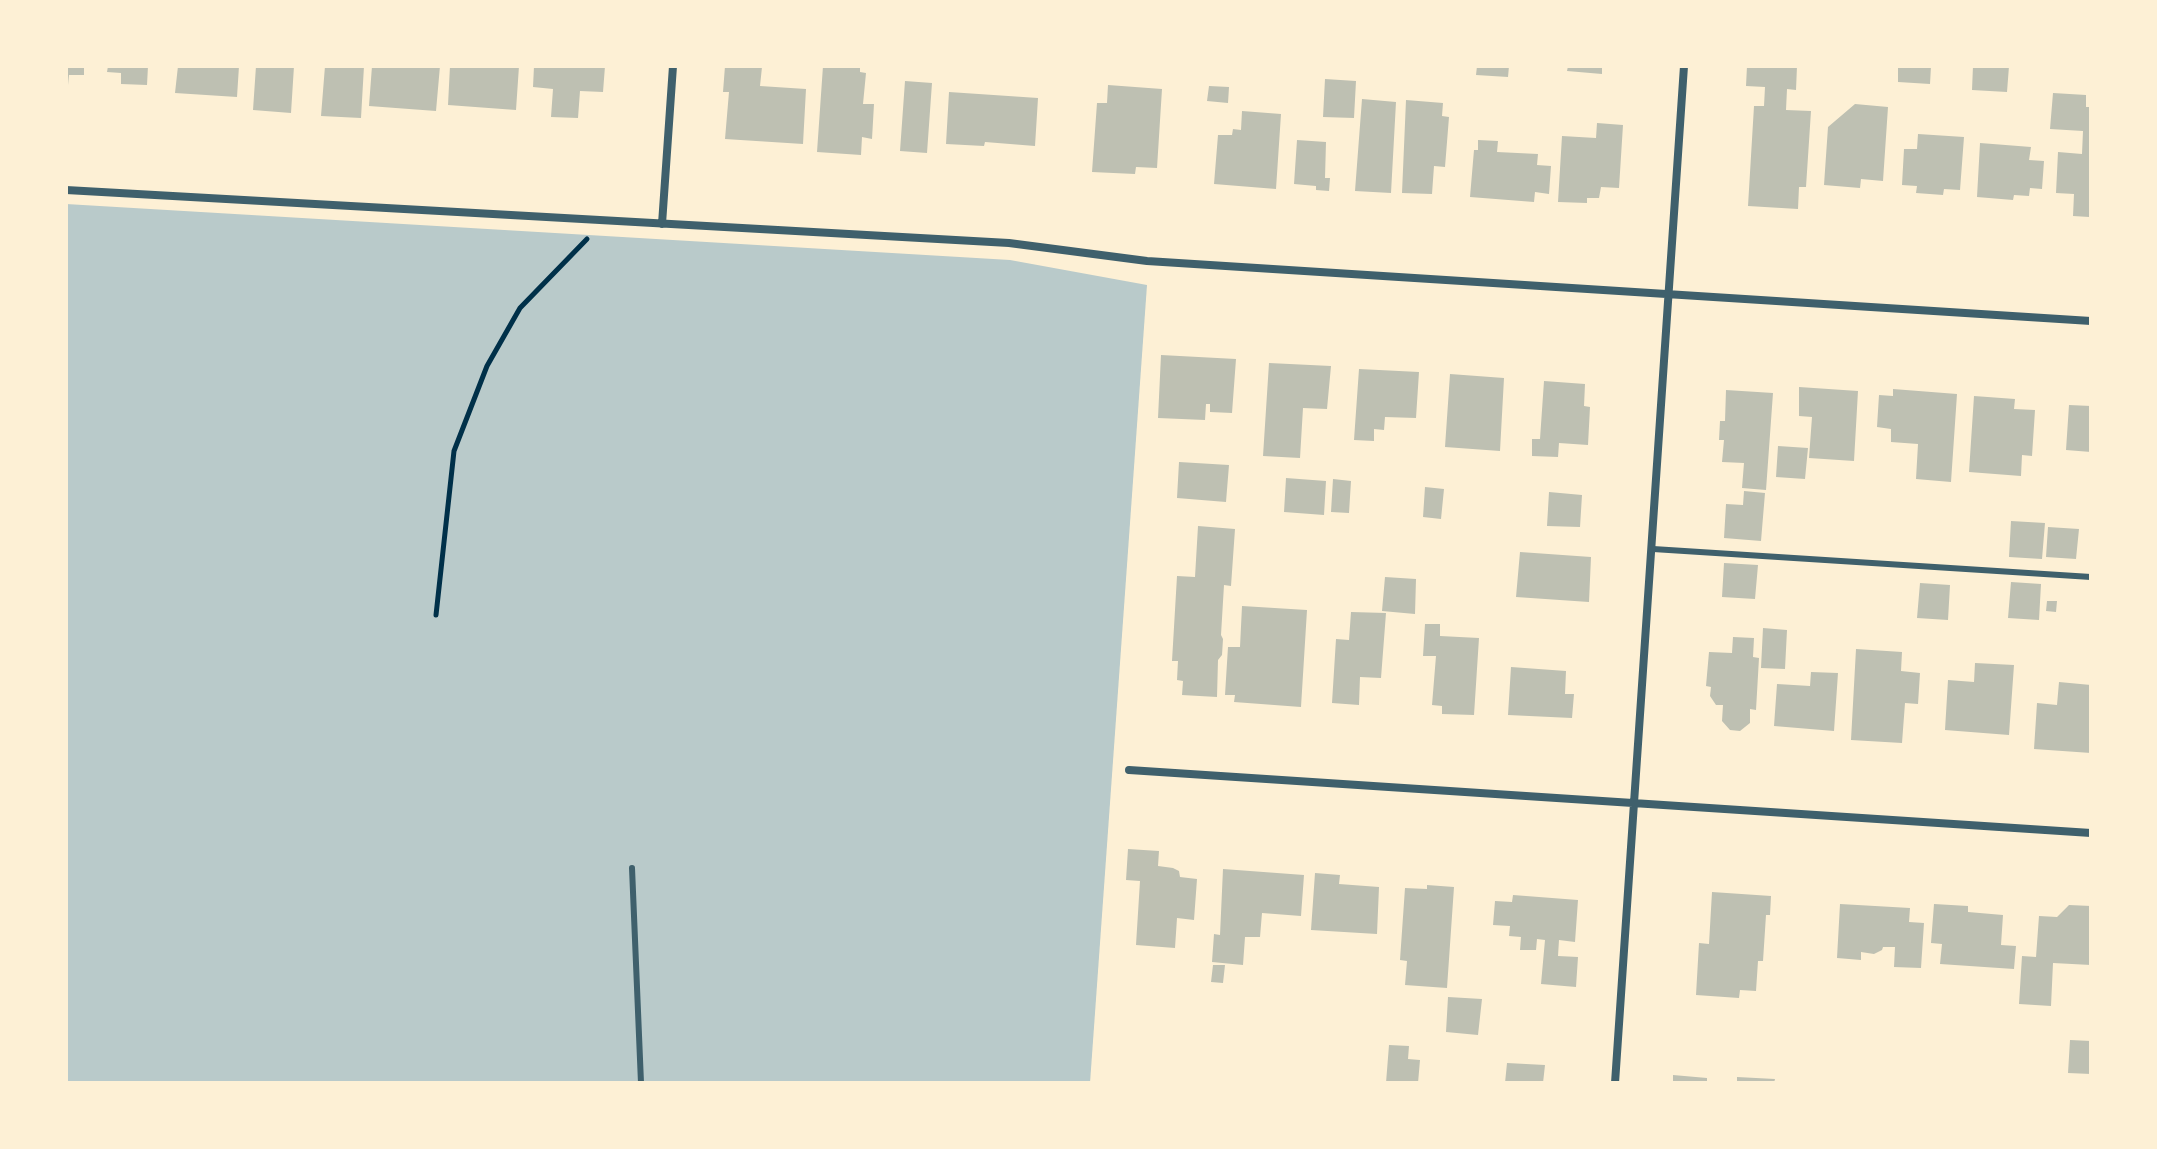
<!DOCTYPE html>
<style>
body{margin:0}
#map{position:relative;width:2157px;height:1149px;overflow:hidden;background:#fdf0d5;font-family:Raleway,sans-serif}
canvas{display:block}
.frame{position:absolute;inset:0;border:68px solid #fdf0d5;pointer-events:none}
</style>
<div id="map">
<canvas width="2157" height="1149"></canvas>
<div class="frame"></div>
</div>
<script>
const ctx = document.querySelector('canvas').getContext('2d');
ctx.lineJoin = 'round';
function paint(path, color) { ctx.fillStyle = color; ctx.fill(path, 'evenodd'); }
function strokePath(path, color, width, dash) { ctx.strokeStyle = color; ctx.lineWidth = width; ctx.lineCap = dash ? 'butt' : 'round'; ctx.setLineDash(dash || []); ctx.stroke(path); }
const green = new Path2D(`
 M66,204L1010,260L1147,285L1090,1083H66Z`);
const building = new Path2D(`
 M66,66H84V75H69L68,85H66Z
 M108,66H148L147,85L121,84V73L107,72Z
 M178,66H239L237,97L175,93Z
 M256,66H294L291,113L253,110Z
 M325,66H364L361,118L321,116Z
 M372,66H440L436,111L369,106Z
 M450,66H519L516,110L448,105Z
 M534,66H605L603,92L580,91L578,118L551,117L553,89L533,87Z
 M725,66L762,67L760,86L806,89L803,144L725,139L729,92H723Z
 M823,66H860V72L866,73L863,104H874L872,139L862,137L861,155L817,152Z
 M1477,66H1509L1508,77L1476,75Z
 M1568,66H1602V74L1567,71Z
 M1747,66H1797L1796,90L1787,89L1786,110L1811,111L1806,187H1799L1798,209L1748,206L1754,106H1764L1765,87L1746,86Z
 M1898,66H1931L1930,84L1898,82Z
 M1973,66H2009L2007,92L1972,90Z
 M1325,79L1356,81L1354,118L1323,117Z
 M905,81L932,83L927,153L900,151Z
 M1108,85L1162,89L1157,168L1136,167L1135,174L1092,172L1097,103H1107Z
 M1209,86L1229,87L1228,103L1207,101Z
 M949,92L1038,98L1035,146L985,142L984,146L946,144Z
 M2053,93L2086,95V107H2091V204L2089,217L2073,216L2074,194L2056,193L2058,152L2082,154L2083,131L2050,129Z
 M1362,99L1396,102L1391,193L1355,191Z
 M1406,100L1443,103L1442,116L1449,117L1445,167L1434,166L1432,194L1402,193Z
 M1855,104L1888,107L1883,181L1861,179L1860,188L1824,185L1828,127Z
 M1242,111L1281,114L1276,189L1214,184L1218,135H1232L1233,129L1241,130Z
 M1597,123L1623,125L1619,188L1601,187L1599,198H1587V203L1558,202L1562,136L1596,138Z
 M1918,134L1964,137L1960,190L1944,189L1943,195L1916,193L1917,186L1902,185L1904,149H1917Z
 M1297,140L1326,142L1325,178H1330L1329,191L1316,190V186L1294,184Z
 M1478,140L1498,141L1497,152L1538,154L1537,165L1551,166L1549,194L1535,192L1534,202L1470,197L1474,150H1478Z
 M1980,143L2031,147L2029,160L2044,161L2042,189L2030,188L2029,196L2014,195L2013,200L1977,197Z
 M1161,355L1236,359L1232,413L1210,412V404H1206L1205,420L1158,418Z
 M1269,363L1331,366L1327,409L1303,408L1300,458L1263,456Z
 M1359,369L1419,372L1416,418L1385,417L1384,430L1374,429V441L1354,440Z
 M1450,374L1504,378L1500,451L1445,447Z
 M1544,381L1585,384L1584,406L1590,407L1588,445L1559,443L1558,457L1532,456V439H1540Z
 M1799,387L1858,391L1854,461L1809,458L1812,417L1799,416Z
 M1893,389L1957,394L1951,482L1916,479L1918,444L1891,442V429L1877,427L1879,395L1893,396Z
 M1726,390L1773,393L1766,490L1742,488L1744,463L1722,462L1724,440H1719L1720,421H1725Z
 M1974,396L2015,399L2014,409L2035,410L2032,456L2022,455L2021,476L1969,472Z
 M2069,405L2091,406V452L2066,450Z
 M1778,446L1808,448L1805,479L1776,477Z
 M1179,462L1229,465L1226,502L1177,498Z
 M1286,478L1326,481L1324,515L1284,512Z
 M1333,479L1351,481L1349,513L1331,512Z
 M1425,487L1444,489L1441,519L1423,517Z
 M1744,491L1765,493L1761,541L1724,538L1726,504L1743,505Z
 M1549,492L1582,495L1580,527L1547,526Z
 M2011,521L2045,523L2042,559L2009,557Z
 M1198,526L1235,529L1231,586L1224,585L1221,635L1223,639L1222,655L1218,660L1217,697L1182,695L1183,681L1177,680L1178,661H1172L1177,576L1195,577Z
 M2048,527L2079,529L2076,559L2046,557Z
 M1520,552L1591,557L1589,602L1516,597Z
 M1724,563L1758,565L1755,599L1722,597Z
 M1385,577L1416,579L1415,614L1382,611Z
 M2011,582L2041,584L2039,620L2008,618Z
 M1920,583L1950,585L1948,620L1917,618Z
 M2047,601H2057L2056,612L2046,611Z
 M1242,606L1307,610L1301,707L1234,702L1235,695H1225L1228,647H1240Z
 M1351,612L1386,613L1381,678L1360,677L1359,705L1332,703L1336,639L1349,640Z
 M1425,624H1440V636L1479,638L1474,715L1442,714V706L1432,705L1436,656H1423Z
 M1763,628L1787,630L1785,669L1761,668Z
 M1733,637L1754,638L1753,657L1759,658L1756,710L1750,709V723L1740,731L1730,730L1722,721L1723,705H1716L1710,696L1711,687L1706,686L1709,652L1732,653Z
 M1856,649L1902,652L1901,671L1920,673L1918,704L1905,703L1902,743L1851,740Z
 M1975,663L2014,665L2009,735L1945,730L1948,680L1974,682Z
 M1511,667L1566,671L1565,694H1574L1572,718L1508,715Z
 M1811,672L1838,673L1834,731L1774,726L1777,684L1810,686Z
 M2059,682L2091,685V753L2034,749L2037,703L2057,705Z
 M1128,849L1159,851L1158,866L1173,868L1179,871L1180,877L1197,879L1194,920L1177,918L1175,948L1136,945L1140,881L1126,880Z
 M1223,869L1304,875L1301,916L1262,913L1260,937H1245L1243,965L1212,962L1214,934L1220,935Z
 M1315,873L1340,875L1339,884L1379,887L1377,934L1311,930Z
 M1427,885L1454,887L1447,988L1405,985L1407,961L1400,960L1405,888L1427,889Z
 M1712,892L1771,896L1770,915H1766L1763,961H1758L1756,991L1740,990L1739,998L1696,995L1699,943L1709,944Z
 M1513,895L1578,900L1575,942L1559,940L1558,956L1578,957L1576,987L1541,984L1545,940L1537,939L1536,950H1520L1521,937L1509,936L1510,926L1493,925L1495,901L1512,902Z
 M1840,904L1910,908L1909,922L1924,923L1921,968L1894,967L1895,947H1883L1882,950L1874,954L1861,952V960L1837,958Z
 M1934,904L1968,906V912L2003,915L2001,945L2016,946L2014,969L1940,964L1942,944L1931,943Z
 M2069,905L2091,906V965L2053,963L2051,1006L2019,1004L2022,956L2036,957L2039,916L2057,917Z
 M1213,965H1225L1223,983L1211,982Z
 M1448,997L1482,999L1478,1035L1446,1032Z
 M2070,1040L2091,1041V1074L2068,1073Z
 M1389,1045L1409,1046L1408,1059L1420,1060L1418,1083H1386Z
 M1507,1063L1545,1065L1543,1083H1505Z
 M1673,1075L1707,1078V1083H1673Z
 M1737,1077L1775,1079L1774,1083H1737Z`);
const path = new Path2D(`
 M436,615L454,451L487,366L520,308L587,239`);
const service = new Path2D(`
 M1653,549L2091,577
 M632,868L641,1083`);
const minor = new Path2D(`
 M66,190L1009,243L1147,261L2091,321
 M662,224L673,66
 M1129,770L2091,833
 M1615,1083L1684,66`);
paint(green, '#b9caca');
paint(building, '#bec0b2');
strokePath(path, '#003049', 5);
strokePath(service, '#3f606c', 6);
strokePath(minor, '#3f606c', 8);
</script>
